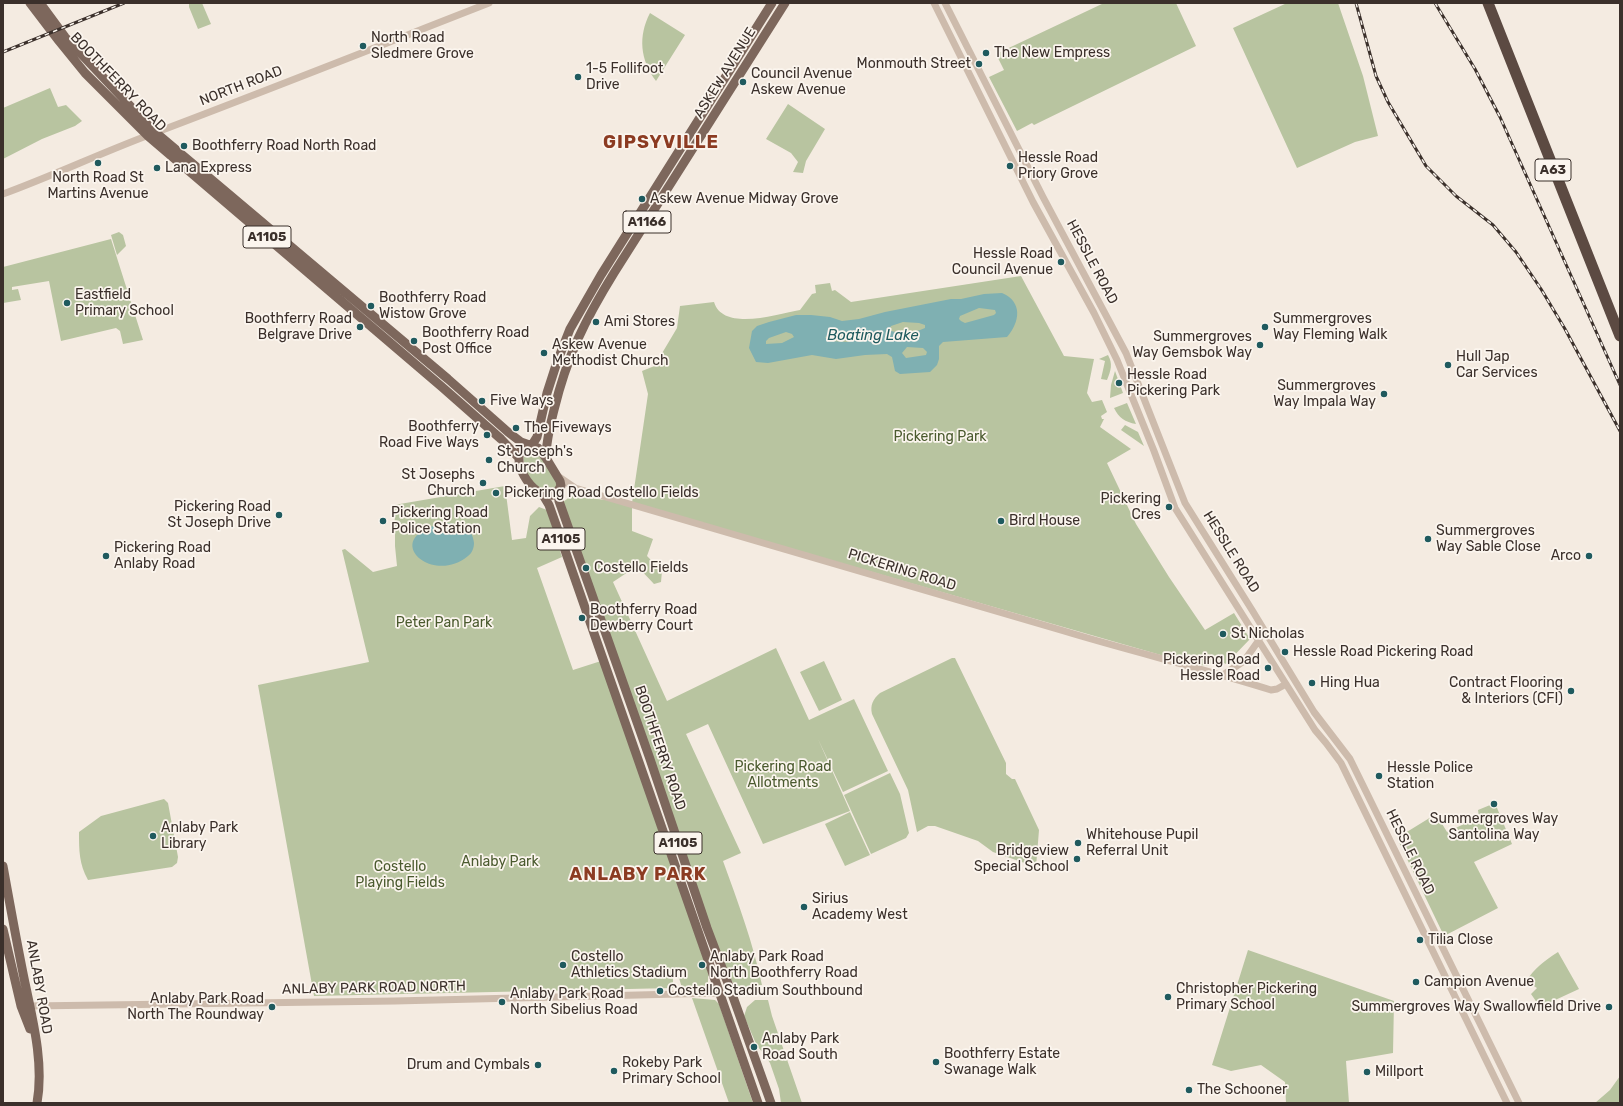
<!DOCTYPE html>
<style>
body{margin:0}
#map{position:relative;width:1623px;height:1106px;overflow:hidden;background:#f4ebe1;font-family:Rubik,sans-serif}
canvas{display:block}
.frame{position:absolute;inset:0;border:4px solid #3b302b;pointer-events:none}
</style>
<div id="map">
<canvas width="1623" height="1106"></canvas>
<div class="frame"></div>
</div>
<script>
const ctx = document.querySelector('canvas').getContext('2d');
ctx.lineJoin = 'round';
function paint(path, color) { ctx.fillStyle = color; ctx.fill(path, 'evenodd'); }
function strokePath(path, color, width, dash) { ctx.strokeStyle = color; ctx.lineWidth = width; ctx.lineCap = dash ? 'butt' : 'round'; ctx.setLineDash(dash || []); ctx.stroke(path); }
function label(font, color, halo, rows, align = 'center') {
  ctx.font = font + ' Rubik,sans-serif'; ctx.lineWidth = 3.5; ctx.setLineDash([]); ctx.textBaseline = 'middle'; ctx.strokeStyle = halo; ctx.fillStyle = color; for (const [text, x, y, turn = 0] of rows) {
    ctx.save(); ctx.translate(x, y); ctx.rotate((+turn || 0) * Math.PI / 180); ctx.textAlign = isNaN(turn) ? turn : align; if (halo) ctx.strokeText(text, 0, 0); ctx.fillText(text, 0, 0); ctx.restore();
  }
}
const green = new Path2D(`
 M191,3H202L211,24L198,29L189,7V4Z
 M1104,3H1176L1196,46L1034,125L1032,123L1017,131L989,77L1004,70L996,54Z
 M1287,3H1338L1363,76L1378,136L1355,142L1297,168L1233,28Z
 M650,13L685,35L656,81C640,60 638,36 650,13Z
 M50,88L58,107L66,105L82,121L75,126L42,139L3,159V108Z
 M788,104L825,129L806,161L803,173L793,172L798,162L791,153L766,139Z
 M119,232L123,235L126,246L117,255L111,235Z
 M111,239L143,340L123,344L120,331L116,328L61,341L49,281L12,287V290L18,289L21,300L3,303V267Z
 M1021,276L1064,356L1094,359L1087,393L1092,402L1102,400L1107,412L1101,416L1102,419H1104L1100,427L1131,449L1107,463L1136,524L1169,577L1205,630L1234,613L1250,639L1226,664L1215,659L1208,666L1192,664L632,503V531L653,539L647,556L662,571L661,582L654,584L637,566L613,582L667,701L776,648L809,720L854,699L888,771L843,792L818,739L850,811L763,844L708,724L686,734L741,853L723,861C738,902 753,943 762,985L745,988L736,987C729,979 728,969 722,961L563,502L571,496L632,503L648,394L642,371L657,365L661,355L677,328L680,306L714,302C723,332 778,314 800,310L812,294L816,293L815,285L830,283L832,291L835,290L851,302Z
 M1108,355C1113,364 1111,370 1107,380L1101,379L1105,361L1099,359Z
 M1115,371L1123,393L1110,398L1111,385Z
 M1127,403L1136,424C1125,422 1119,418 1114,408Z
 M1125,425L1138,432L1144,446L1121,430Z
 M531,450C543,454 551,473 558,484L553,492C550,491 546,492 543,491C532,486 521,465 524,453Z
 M505,486L512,540L526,538L530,516L539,507L547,510L562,557L537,568L573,670L601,661L709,975L708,977V986L704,987L682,988L679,978H673V988L314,996L258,685L369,662L342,550L345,549L373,572L397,566L395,546V526L394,505Z
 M952,658H955L1006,763V774L1012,779H1015L1039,830L1036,867L993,852L978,841L935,826H928L917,832L908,790L872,714C870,705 873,699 880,693Z
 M824,661L842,700L819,711L800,672Z
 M890,773L900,794L909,833L906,838L871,854L844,795Z
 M164,799L168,803L178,857L177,863L172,867L88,880C79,864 79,850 79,832L101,816Z
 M1495,803L1512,844L1474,862L1498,908L1444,936L1397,838L1436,814L1447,832L1479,817L1478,810Z
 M850,812L870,855L845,866L825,824Z
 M1248,950L1394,1001L1393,1053L1346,1061L1349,1103H1286L1285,1082L1261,1065L1231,1071L1212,1065Z
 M1558,952L1579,989L1540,1007L1531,994L1537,988L1526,981C1535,968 1544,961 1558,952Z
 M692,998L715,1000L719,1004L753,1103H729Z
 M755,1000H768L772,1016L802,1103H781L779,1089L770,1063L764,1054L757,1046L744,1016L747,1007Z
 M1620,1076V1102L1617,1103H1595L1610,1090Z`);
const water = new Path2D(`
 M1002,293C1023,302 1020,322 1007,337L943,342L939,346V359L937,365L930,372L900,374L895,371L892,357L887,354L865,355L836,359L812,355L768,363L756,362L749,348L752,331L757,326L769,322L796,315H811L830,317L842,321L859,319L885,312L951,299H961L984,294ZM979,308L995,310L996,313L994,315L965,323L961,321L959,319L960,316ZM903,322L919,323L925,325V328C915,333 899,335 889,330L891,326ZM786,332L792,334L794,337L782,343L766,344V341L769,338ZM850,333L855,335V340L848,342L829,341L825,337L837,334ZM907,347L923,348L927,352L926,355L906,358L902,353Z
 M445,523C458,524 473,527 474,543C474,548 472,553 468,556C431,587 377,536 445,523Z`);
const minor = new Path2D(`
 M934,3L1033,202L1094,313L1117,360L1154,451L1175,508L1315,730L1326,743L1341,763L1507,1103
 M945,3L1043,197L1126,353L1185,503L1252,610L1314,712L1350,759L1519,1103
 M3,194C55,175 105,151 157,132C268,90 379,46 489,3
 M559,477L575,488C738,535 901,582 1064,631C1133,652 1202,668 1271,690L1277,689L1286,684
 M1223,675L1244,661L1259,640
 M30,1006L395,1001L719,993`);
const major = new Path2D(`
 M30,3L59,41L85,73L148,136L442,387L501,439L518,457
 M40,3L65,37L155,132L448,379L508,432L521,442L538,448L546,458L560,481L561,486L556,494C533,505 503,451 529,445
 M532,445L537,437L547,393L557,362L570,329L601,275L772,3
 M546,458C546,441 550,426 554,410C567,356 585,320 614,273L785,3
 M558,492L559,501L650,759L707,928L732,994L771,1103
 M543,495L549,505L560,536L758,1103
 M3,866C10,905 17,944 25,983C33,1021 44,1064 37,1103
 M3,929L21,1006L30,1029`);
const highway = new Path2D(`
 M1488,3L1620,336`);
const rail = new Path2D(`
 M1356,3L1376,76L1388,102L1426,166L1456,196L1493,225L1516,252L1541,289L1565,329L1620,431
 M1435,3L1475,69L1500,117L1620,385
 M3,52L124,3`);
const markers = [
 [363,46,4,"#1f5a5e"],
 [986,53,4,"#1f5a5e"],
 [979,64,4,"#1f5a5e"],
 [578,77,4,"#1f5a5e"],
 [743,82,4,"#1f5a5e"],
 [184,146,4,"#1f5a5e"],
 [98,163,4,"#1f5a5e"],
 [1010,166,4,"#1f5a5e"],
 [157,168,4,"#1f5a5e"],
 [642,199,4,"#1f5a5e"],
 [1061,262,4,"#1f5a5e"],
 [67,303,4,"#1f5a5e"],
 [371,306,4,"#1f5a5e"],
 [596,322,4,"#1f5a5e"],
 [360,327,4,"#1f5a5e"],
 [1265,327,4,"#1f5a5e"],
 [414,341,4,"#1f5a5e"],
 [1260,345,4,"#1f5a5e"],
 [544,353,4,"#1f5a5e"],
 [1448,365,4,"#1f5a5e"],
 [1119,383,4,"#1f5a5e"],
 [1384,394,4,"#1f5a5e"],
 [482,401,4,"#1f5a5e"],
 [516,428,4,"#1f5a5e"],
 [487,435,4,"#1f5a5e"],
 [489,460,4,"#1f5a5e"],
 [483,483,4,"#1f5a5e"],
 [496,493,4,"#1f5a5e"],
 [1169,507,4,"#1f5a5e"],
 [279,515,4,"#1f5a5e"],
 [383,521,4,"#1f5a5e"],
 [1001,521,4,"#1f5a5e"],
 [1428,539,4,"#1f5a5e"],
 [106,556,4,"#1f5a5e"],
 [1589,556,4,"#1f5a5e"],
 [586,568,4,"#1f5a5e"],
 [582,618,4,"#1f5a5e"],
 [1223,634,4,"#1f5a5e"],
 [1285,652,4,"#1f5a5e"],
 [1268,668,4,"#1f5a5e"],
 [1312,683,4,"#1f5a5e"],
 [1571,691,4,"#1f5a5e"],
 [1379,776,4,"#1f5a5e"],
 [1494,804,4,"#1f5a5e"],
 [153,836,4,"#1f5a5e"],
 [1078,843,4,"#1f5a5e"],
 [1077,859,4,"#1f5a5e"],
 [804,907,4,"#1f5a5e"],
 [1420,940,4,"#1f5a5e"],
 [563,965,4,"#1f5a5e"],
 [702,965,4,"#1f5a5e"],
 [1416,982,4,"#1f5a5e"],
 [660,991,4,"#1f5a5e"],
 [1168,997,4,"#1f5a5e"],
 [502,1002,4,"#1f5a5e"],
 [272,1007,4,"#1f5a5e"],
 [1609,1007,4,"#1f5a5e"],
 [754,1047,4,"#1f5a5e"],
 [936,1062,4,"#1f5a5e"],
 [538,1065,4,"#1f5a5e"],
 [614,1071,4,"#1f5a5e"],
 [1367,1072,4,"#1f5a5e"],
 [1189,1090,4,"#1f5a5e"]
];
const shields = [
 [1553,170,36],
 [647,222,48],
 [267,237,48],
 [561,539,48],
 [678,843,48]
];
const shieldNames = [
 ["A63",1553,170],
 ["A1166",647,222],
 ["A1105",267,237],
 ["A1105",561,539],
 ["A1105",678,843]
];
const poiNames = [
 ["North Road",371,38],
 ["Sledmere Grove",371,54],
 ["The New Empress",994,53],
 ["Monmouth Street",971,64,"right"],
 ["1-5 Follifoot",586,69],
 ["Drive",586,85],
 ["Council Avenue",751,74],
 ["Askew Avenue",751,90],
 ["Boothferry Road North Road",192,146],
 ["Hessle Road",1018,158],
 ["Priory Grove",1018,174],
 ["Lana Express",165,168],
 ["North Road St",98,178,"center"],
 ["Martins Avenue",98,194,"center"],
 ["Askew Avenue Midway Grove",650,199],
 ["Hessle Road",1053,254,"right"],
 ["Council Avenue",1053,270,"right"],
 ["Eastfield",75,295],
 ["Primary School",75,311],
 ["Boothferry Road",379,298],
 ["Wistow Grove",379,314],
 ["Boothferry Road",352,319,"right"],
 ["Belgrave Drive",352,335,"right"],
 ["Summergroves",1273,319],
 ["Way Fleming Walk",1273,335],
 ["Ami Stores",604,322],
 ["Boothferry Road",422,333],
 ["Post Office",422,349],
 ["Summergroves",1252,337,"right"],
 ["Way Gemsbok Way",1252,353,"right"],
 ["Askew Avenue",552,345],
 ["Methodist Church",552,361],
 ["Hull Jap",1456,357],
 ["Car Services",1456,373],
 ["Hessle Road",1127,375],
 ["Pickering Park",1127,391],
 ["Summergroves",1376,386,"right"],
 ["Way Impala Way",1376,402,"right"],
 ["Five Ways",490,401],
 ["Boothferry",479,427,"right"],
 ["Road Five Ways",479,443,"right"],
 ["The Fiveways",524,428],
 ["St Joseph's",497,452],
 ["Church",497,468],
 ["St Josephs",475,475,"right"],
 ["Church",475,491,"right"],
 ["Pickering Road Costello Fields",504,493],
 ["Pickering",1161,499,"right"],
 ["Cres",1161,515,"right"],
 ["Pickering Road",271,507,"right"],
 ["St Joseph Drive",271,523,"right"],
 ["Pickering Road",391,513],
 ["Police Station",391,529],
 ["Bird House",1009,521],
 ["Summergroves",1436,531],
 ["Way Sable Close",1436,547],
 ["Pickering Road",114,548],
 ["Anlaby Road",114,564],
 ["Arco",1581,556,"right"],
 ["Costello Fields",594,568],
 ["Boothferry Road",590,610],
 ["Dewberry Court",590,626],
 ["St Nicholas",1231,634],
 ["Hessle Road Pickering Road",1293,652],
 ["Pickering Road",1260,660,"right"],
 ["Hessle Road",1260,676,"right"],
 ["Hing Hua",1320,683],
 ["Contract Flooring",1563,683,"right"],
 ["& Interiors (CFI)",1563,699,"right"],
 ["Hessle Police",1387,768],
 ["Station",1387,784],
 ["Summergroves Way",1494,819,"center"],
 ["Santolina Way",1494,835,"center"],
 ["Anlaby Park",161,828],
 ["Library",161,844],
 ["Whitehouse Pupil",1086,835],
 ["Referral Unit",1086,851],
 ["Bridgeview",1069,851,"right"],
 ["Special School",1069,867,"right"],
 ["Sirius",812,899],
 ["Academy West",812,915],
 ["Tilia Close",1428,940],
 ["Costello",571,957],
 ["Athletics Stadium",571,973],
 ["Anlaby Park Road",710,957],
 ["North Boothferry Road",710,973],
 ["Campion Avenue",1424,982],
 ["Christopher Pickering",1176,989],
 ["Primary School",1176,1005],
 ["Costello Stadium Southbound",668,991],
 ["Anlaby Park Road",510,994],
 ["North Sibelius Road",510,1010],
 ["Anlaby Park Road",264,999,"right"],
 ["North The Roundway",264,1015,"right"],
 ["Summergroves Way Swallowfield Drive",1601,1007,"right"],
 ["Anlaby Park",762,1039],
 ["Road South",762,1055],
 ["Boothferry Estate",944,1054],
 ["Swanage Walk",944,1070],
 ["Rokeby Park",622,1063],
 ["Primary School",622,1079],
 ["Drum and Cymbals",530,1065,"right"],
 ["Millport",1375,1072],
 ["The Schooner",1197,1090]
];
const streetNames = [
 ["ASKEW AVENUE",725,73,-58],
 ["BOOTHFERRY ROAD",118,82,46],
 ["NORTH ROAD",241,86,-21],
 ["HESSLE ROAD",1092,262,62],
 ["HESSLE ROAD",1231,552,58],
 ["PICKERING ROAD",902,570,17],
 ["BOOTHFERRY ROAD",660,748,71],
 ["HESSLE ROAD",1410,852,64],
 ["ANLABY ROAD",39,987,80],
 ["ANLABY PARK ROAD NORTH",374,988,-1]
];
const parkNames = [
 ["Pickering Park",940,437],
 ["Peter Pan Park",444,623],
 ["Pickering Road",783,767],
 ["Allotments",783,783],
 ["Anlaby Park",500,862],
 ["Costello",400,867],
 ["Playing Fields",400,883]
];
const waterNames = [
 ["Boating Lake",873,336]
];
const districtNames = [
 ["GIPSYVILLE",661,143],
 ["ANLABY PARK",638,875]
];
paint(green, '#b8c4a0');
paint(water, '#7fb0b2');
strokePath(minor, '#cdbbac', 7);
strokePath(major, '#7d675c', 9);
strokePath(highway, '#5c4a42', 11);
strokePath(rail, '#3b302b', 3);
strokePath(rail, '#fbf5ee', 1.5, [4.5]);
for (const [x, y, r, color] of markers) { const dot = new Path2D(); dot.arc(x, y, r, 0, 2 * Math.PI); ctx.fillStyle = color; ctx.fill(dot); strokePath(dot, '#fbf5ee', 1.5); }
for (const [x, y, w] of shields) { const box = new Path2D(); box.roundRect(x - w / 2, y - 11, w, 22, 3); ctx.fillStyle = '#fbf5ee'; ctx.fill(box); strokePath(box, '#3b302b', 1); }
label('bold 13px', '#3b302b', null, shieldNames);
label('14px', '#3b302b', '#fbf5ee', poiNames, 'left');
label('14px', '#3b302b', '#fbf5ee', streetNames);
label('14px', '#4a5a2e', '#fbf5ee', parkNames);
label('italic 15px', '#1f5a5e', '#fbf5ee', waterNames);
ctx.letterSpacing = '1px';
label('bold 18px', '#8c3b22', '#fbf5ee', districtNames);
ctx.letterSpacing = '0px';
</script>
